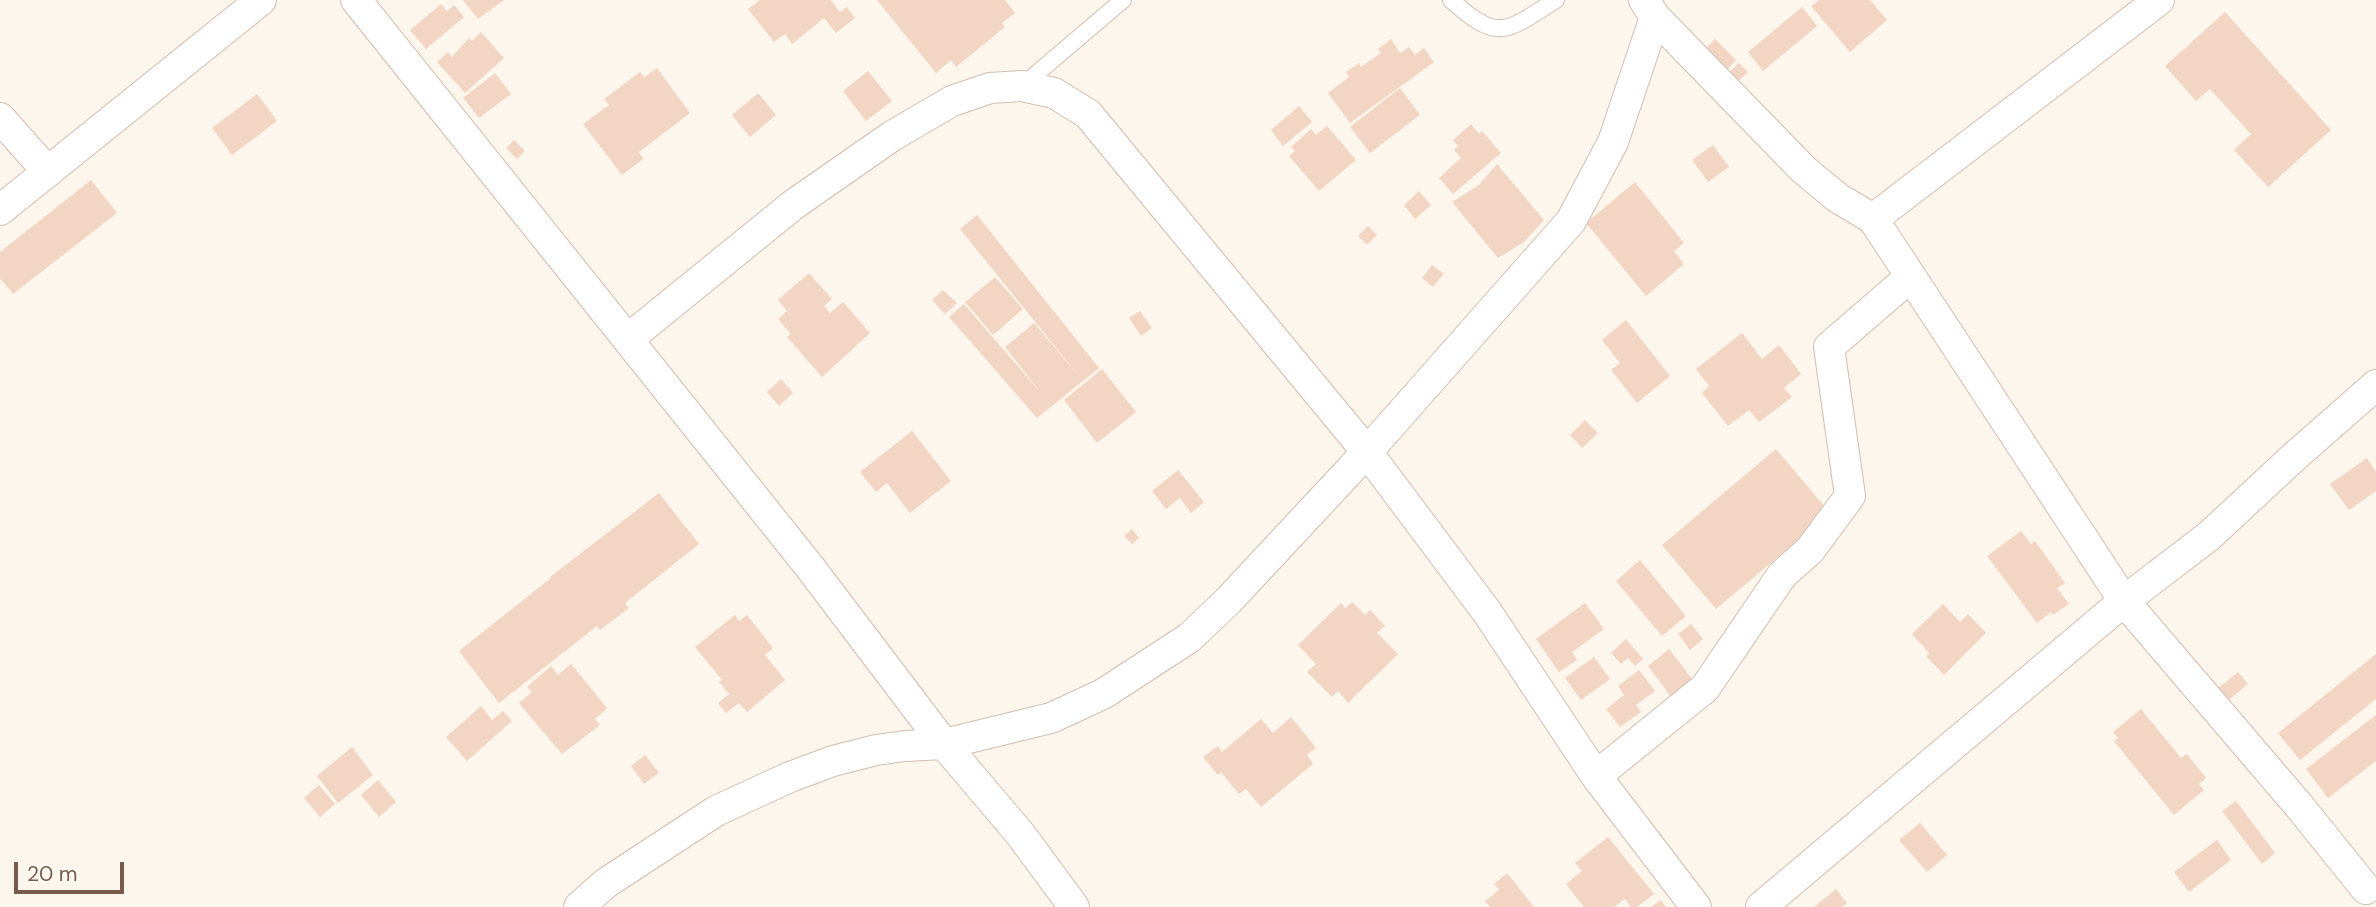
<!DOCTYPE html>
<style>
body{margin:0}
#map{position:relative;width:2376px;height:907px;overflow:hidden;background:#fdf6ec;font-family:"DM Sans",sans-serif}
canvas{display:block}
.scale{position:absolute;left:14px;top:862px;width:110px;height:32px;box-sizing:border-box;border:4px solid #7a5c4d;border-top:0;padding-left:9px;font-size:21px;line-height:24px;white-space:nowrap;color:#7a5c4d;-webkit-text-stroke:5px #fffaf3;paint-order:stroke}
</style>
<div id="map">
<canvas width="2376" height="907"></canvas>
<div class="scale">20 m</div>
</div>
<script>
const ctx = document.querySelector('canvas').getContext('2d');
ctx.lineJoin = 'round';
function paint(path, color) { ctx.fillStyle = color; ctx.fill(path, 'evenodd'); }
function strokePath(path, color, width, dash) { ctx.strokeStyle = color; ctx.lineWidth = width; ctx.lineCap = dash ? 'butt' : 'round'; ctx.setLineDash(dash || []); ctx.stroke(path); }
const building = new Path2D(`
 M463,0H504L478,19Z
 M760,0H831L840,12L847,7L855,18L836,33L824,18L792,44L785,34L774,42L748,9Z
 M877,0H1005L1015,13L1002,23L1005,27L956,67L951,60L936,73Z
 M1819,0H1870L1887,20L1850,52L1811,6Z
 M441,4L447,11L454,5L464,17L426,49L410,30Z
 M1802,7L1817,26L1763,71L1748,52Z
 M2225,12L2331,130L2268,187L2234,150L2251,134L2210,89L2196,101L2165,66Z
 M481,32L504,58L465,93L437,62L448,52L452,57L469,38L472,41Z
 M1391,39L1400,53L1409,47L1415,55L1424,48L1434,62L1350,123L1328,93L1349,77L1346,72L1359,63L1361,67L1381,53L1378,49Z
 M1715,39L1736,60L1723,74L1701,53Z
 M1739,63L1748,72L1735,84L1726,75Z
 M657,68L690,113L639,152L643,159L622,175L583,124L609,105L604,99L640,72L644,77Z
 M868,71L892,101L866,121L843,91Z
 M495,73L511,94L479,118L463,98Z
 M1400,88L1420,115L1370,153L1350,127Z
 M758,93L776,115L750,137L732,115Z
 M257,94L277,121L232,155L212,128Z
 M1299,106L1312,122L1283,146L1271,130Z
 M1471,124L1479,134L1482,131L1501,153L1453,194L1439,178L1461,158L1454,150L1458,146L1453,140Z
 M1327,126L1356,160L1319,191L1289,156L1295,151L1291,147L1311,129L1316,135Z
 M514,140L525,151L517,159L506,148Z
 M1713,145L1729,167L1708,182L1692,160Z
 M1497,164L1544,220L1524,242L1498,258L1452,202L1479,185Z
 M91,180L117,213L13,294L0,278V252Z
 M1635,182L1684,243L1674,251L1684,264L1646,296L1586,223Z
 M1419,191L1431,205L1415,219L1404,205Z
 M977,215L1099,368L1037,418L949,317L964,304L1041,393L1005,347L1034,323L1078,375L960,229Z
 M1368,226L1377,235L1367,245L1358,236Z
 M1432,265L1444,274L1433,287L1422,278Z
 M809,273L832,299L824,306L830,313L843,302L870,333L822,377L787,337L791,334L778,319L787,311L778,300Z
 M995,277L1023,309L993,335L965,302Z
 M943,290L957,303L945,314L932,300Z
 M1140,311L1152,328L1141,336L1129,318Z
 M1626,320L1670,376L1637,403L1611,370L1620,363L1602,340Z
 M1742,333L1762,359L1779,345L1801,374L1784,388L1792,397L1759,422L1749,410L1728,426L1702,393L1709,386L1696,369Z
 M1102,369L1136,412L1097,443L1064,400Z
 M781,379L793,393L779,406L767,392Z
 M1585,420L1598,433L1582,448L1570,435Z
 M912,431L951,481L910,513L887,483L876,492L860,472Z
 M1776,449L1830,513L1716,609L1662,545Z
 M2367,458L2376,472V491L2349,510L2330,484Z
 M1178,470L1204,502L1191,513L1180,498L1166,509L1152,491Z
 M659,493L699,544L625,603L629,608L600,630L597,626L499,703L459,651L551,578L550,577Z
 M1132,529L1139,538L1132,544L1124,536Z
 M2021,531L2031,544L2035,541L2065,583L2057,588L2069,604L2053,615L2051,612L2037,623L1987,556Z
 M1640,560L1686,616L1662,636L1616,581Z
 M1352,602L1365,615L1370,610L1385,626L1377,633L1398,654L1348,703L1338,691L1332,697L1307,672L1316,664L1298,645L1341,603L1345,608Z
 M1585,603L1604,629L1572,652L1577,660L1559,672L1536,639Z
 M1943,604L1960,622L1968,614L1986,633L1944,675L1926,656L1929,653L1912,634Z
 M735,615L739,621L747,615L773,648L765,655L785,680L747,712L739,703L726,713L718,703L729,694L719,682L722,680L695,647Z
 M1691,624L1703,639L1690,650L1678,634Z
 M1626,639L1643,659L1635,666L1628,658L1621,664L1611,653Z
 M1669,649L1693,680L1671,697L1648,666Z
 M2376,654V699L2300,760L2278,733Z
 M1594,657L1610,679L1581,700L1565,678Z
 M571,664L607,708L595,719L600,725L562,754L519,703L532,692L527,687L551,666L558,675Z
 M1639,670L1655,691L1636,705L1641,712L1620,727L1606,709L1624,695L1618,686Z
 M2238,672L2248,684L2222,706L2212,693Z
 M481,706L492,720L503,711L512,721L467,761L446,737Z
 M2141,709L2181,758L2187,754L2206,778L2199,784L2204,790L2174,815L2114,741L2118,738L2113,732Z
 M2376,715V761L2328,798L2306,769Z
 M1291,717L1316,748L1307,755L1313,764L1261,807L1246,789L1239,794L1221,772L1218,775L1203,757L1218,746L1222,752L1261,719L1273,733Z
 M352,747L373,775L338,803L317,776Z
 M645,755L659,773L644,784L631,766Z
 M378,780L396,802L379,817L361,795Z
 M319,785L335,804L320,817L304,798Z
 M2236,801L2275,853L2262,864L2222,811Z
 M1920,823L1947,855L1927,872L1899,840Z
 M1608,837L1654,894L1637,907H1631L1625,899L1614,907H1584L1566,884L1582,871L1575,863Z
 M2217,840L2231,860L2189,892L2174,872Z
 M1507,873L1534,907H1490L1485,901L1499,890L1494,884Z
 M1836,889L1847,903L1842,907H1814Z
 M1661,900L1666,907H1651Z`);
const lane = new Path2D(`
 M1451,0C1499,43 1505,32 1556,0
 M1022,86L1123,0`);
const street = new Path2D(`
 M356,0L809,566L944,744L1021,835L1074,907
 M1655,17L1804,170L1838,198L1873,219L2124,601L2209,536L2294,457L2376,385
 M0,118L48,172
 M0,210L261,0
 M1873,219L2159,0
 M628,339L793,205L892,136L952,101L990,88L1022,86L1054,93L1088,114L1367,452L1487,612L1596,776L1696,907
 M1596,776L1705,688L1782,575L1810,550L1850,496L1829,347L1910,277
 M579,907L606,883L716,811L790,777L833,761L876,750L905,746L944,744L1051,718L1103,694L1189,638L1228,601L1367,452L1571,221L1613,142L1655,17L1644,0
 M1761,907L2124,601L2300,807L2366,889`);
paint(building, '#f3d5c3');
strokePath(lane, '#d1beb0', 18);
strokePath(street, '#d1beb0', 32);
strokePath(lane, '#fff', 16);
strokePath(street, '#fff', 30);
</script>
